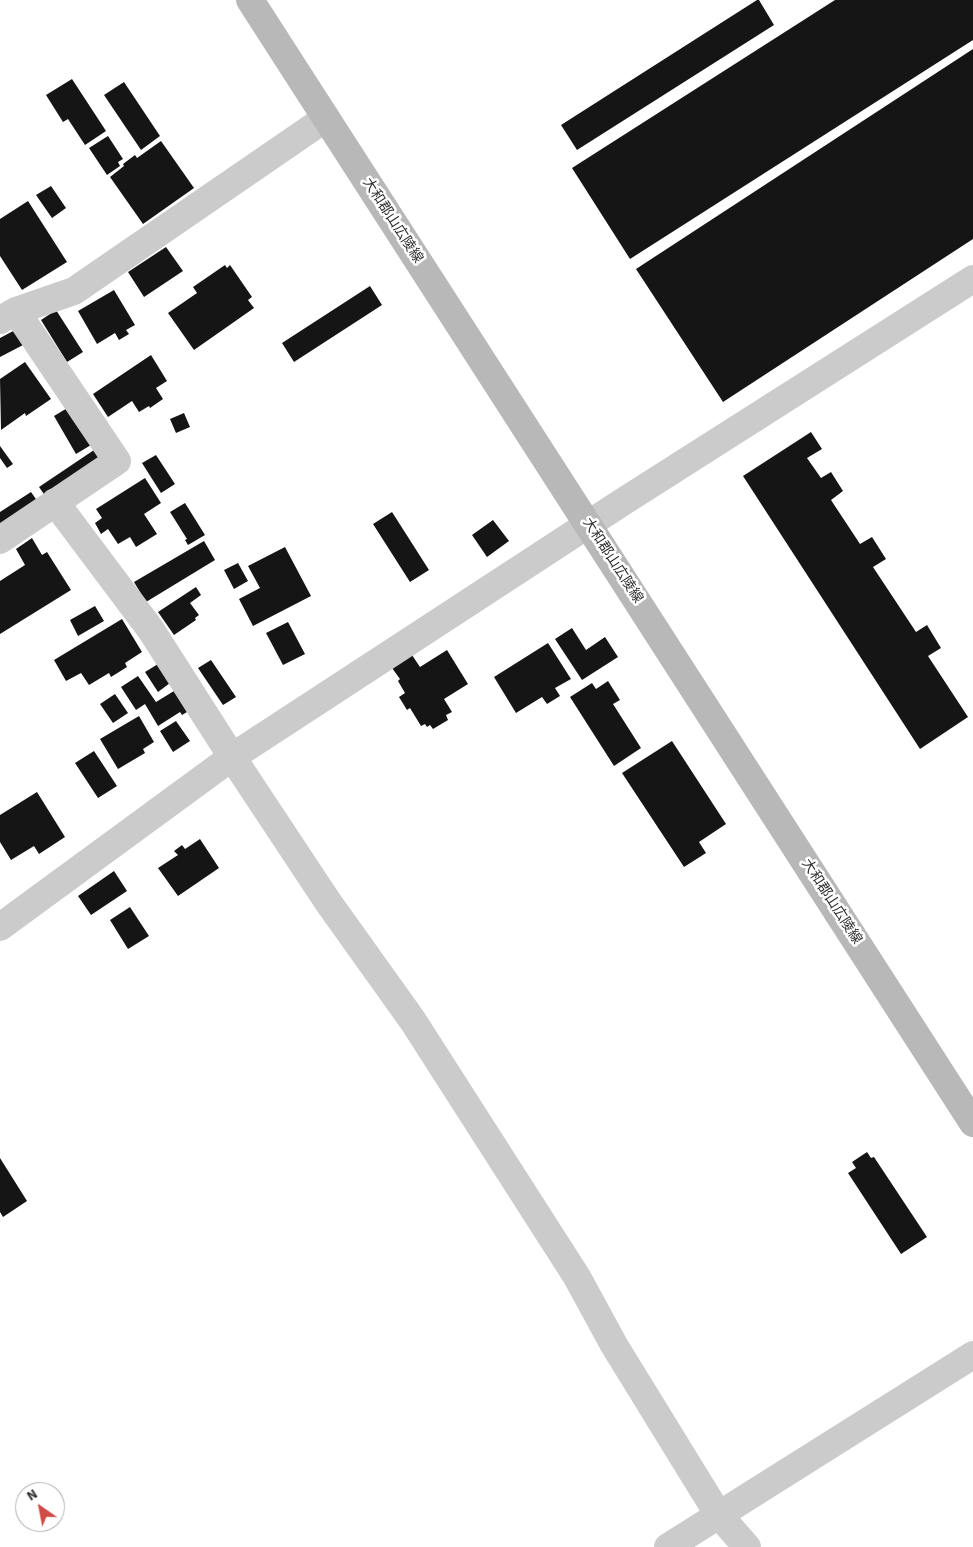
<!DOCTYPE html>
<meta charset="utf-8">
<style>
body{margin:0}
#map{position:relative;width:973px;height:1547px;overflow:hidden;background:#fff;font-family:"Source Sans 3",sans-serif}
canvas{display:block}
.north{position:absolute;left:15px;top:1482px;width:50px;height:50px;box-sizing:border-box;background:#fff;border:1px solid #ababab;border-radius:50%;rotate:327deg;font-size:14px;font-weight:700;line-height:20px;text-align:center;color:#2e2e2e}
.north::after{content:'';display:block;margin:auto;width:18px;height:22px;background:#d04b45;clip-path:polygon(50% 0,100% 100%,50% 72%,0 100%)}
</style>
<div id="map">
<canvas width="973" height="1547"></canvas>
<div class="north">N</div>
</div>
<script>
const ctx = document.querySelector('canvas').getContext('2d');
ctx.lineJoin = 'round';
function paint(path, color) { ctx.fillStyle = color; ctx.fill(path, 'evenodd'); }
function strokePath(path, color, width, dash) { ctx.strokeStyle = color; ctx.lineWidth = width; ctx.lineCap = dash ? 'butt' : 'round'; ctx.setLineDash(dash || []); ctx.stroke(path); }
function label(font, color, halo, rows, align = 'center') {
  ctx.font = font + ' "Source Sans 3","Noto Sans JP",sans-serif'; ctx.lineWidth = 5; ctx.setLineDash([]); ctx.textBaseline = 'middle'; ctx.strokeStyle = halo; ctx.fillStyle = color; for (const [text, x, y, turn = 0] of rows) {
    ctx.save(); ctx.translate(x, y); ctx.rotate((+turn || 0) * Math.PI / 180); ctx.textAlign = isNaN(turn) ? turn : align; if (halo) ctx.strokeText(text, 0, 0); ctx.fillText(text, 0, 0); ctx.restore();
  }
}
const building = new Path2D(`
 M757,0H759L774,25L577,150L561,125Z
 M835,0H973V40L630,259L572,168Z
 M973,49V239L723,402L636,269Z
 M72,79L106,131L85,145L68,119L63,122L46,95Z
 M124,82L160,136L141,150L104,95Z
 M108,136L123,159L118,162L120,166L107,175L89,148Z
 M161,141L194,188L143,224L110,177L124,166L123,164L135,155L137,158Z
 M51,186L66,208L52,218L36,195Z
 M28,201L67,262L22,290L0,256V219Z
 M166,247L183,271L144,297L128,272Z
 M225,265L227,268L230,265L252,297L248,300L254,308L194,350L168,313L197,293L193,287Z
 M370,286L382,305L294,362L282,343Z
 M114,290L135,325L126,330L129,334L119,340L115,333L97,344L78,311Z
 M56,310L83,352L67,362L41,320Z
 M17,329L25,344L0,357V338Z
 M151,355L167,381L156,388L163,399L150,408L149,406L139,412L132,401L108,417L93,394Z
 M25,362L51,399L26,416L25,413L1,430L0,379Z
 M69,407L91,445L76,454L54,416Z
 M184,413L190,427L176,433L170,419Z
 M811,432L822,449L807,458L821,478L831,472L843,491L831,500L860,544L872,537L886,559L873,567L916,632L927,625L941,648L928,656L968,717L920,749L743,476Z
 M0,446L13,464L7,468L0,458Z
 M94,450L101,460L46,497L39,487Z
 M156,455L175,484L161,493L142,463Z
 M145,478L161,503L144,514L157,534L136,547L130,537L118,544L108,529L101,534L95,523L102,518L96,509Z
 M31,492L38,502L0,527V512Z
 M185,503L205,535L188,545L185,540L187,539L170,512Z
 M392,512L429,570L410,582L373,524Z
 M493,520L509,541L487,557L472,535Z
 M32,538L42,555L47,552L71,590L0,634V581L25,565L16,549Z
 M204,541L215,560L146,602L134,582Z
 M285,547L311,596L253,626L239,599L260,588L248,566Z
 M238,563L248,581L234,589L224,570Z
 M196,587L201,595L190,603L199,615L195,618L196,620L174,635L158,612Z
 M95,606L104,621L78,636L70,620Z
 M122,619L142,652L125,663L127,667L111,677L109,673L89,685L81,673L66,681L54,660Z
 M288,622L305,654L283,665L266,633Z
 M572,628L586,650L605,637L618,657L582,680L555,639Z
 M548,643L571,679L555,688L560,696L547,704L542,697L516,713L494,677Z
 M447,650L468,684L444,699L452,712L446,715L448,720L433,729L430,725L427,727L425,724L421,726L410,708L407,710L399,697L405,693L398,681L400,679L392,668L412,655L420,667Z
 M211,660L236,697L223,705L198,668Z
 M158,664L170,683L158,692L145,672Z
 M138,676L156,702L174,691L187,712L182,715L180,712L158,726L145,704L136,710L121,687Z
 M608,681L620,700L613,704L641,748L614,766L570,697L592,683L596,689Z
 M115,694L128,713L113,723L100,704Z
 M139,716L154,742L143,749L145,753L118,769L100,739Z
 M176,721L190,741L173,752L160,731Z
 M672,741L726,824L699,842L706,853L684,867L622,773Z
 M94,751L117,786L98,798L75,763Z
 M37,792L65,837L39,854L34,846L11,860L0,842V815Z
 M200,839L219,868L178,896L158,868L178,855L174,851L182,845L185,849Z
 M114,871L127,891L91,915L78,896Z
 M130,907L149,936L128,949L110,920Z
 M867,1152L871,1158L874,1157L927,1237L901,1254L848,1173L856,1168L852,1162Z
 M0,1158L27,1201L3,1217L0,1212Z`);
const street = new Path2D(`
 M0,320L16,311L74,291L326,118
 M55,502L151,630L232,757L328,902L413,1021L577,1277L614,1345L718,1514L747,1547
 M0,540L117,461L16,311
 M0,927L232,757L621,503L973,279
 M668,1547L973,1355`);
const secondary = new Path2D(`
 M250,0L973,1123`);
const streetNames = [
 ["大和郡山広陵線",392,221,57],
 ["大和郡山広陵線",612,561,57],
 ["大和郡山広陵線",831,902,57]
];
paint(building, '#151515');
strokePath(street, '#cbcbcb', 28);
strokePath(secondary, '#b8b8b8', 28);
label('14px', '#2e2e2e', '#fff', streetNames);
</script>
